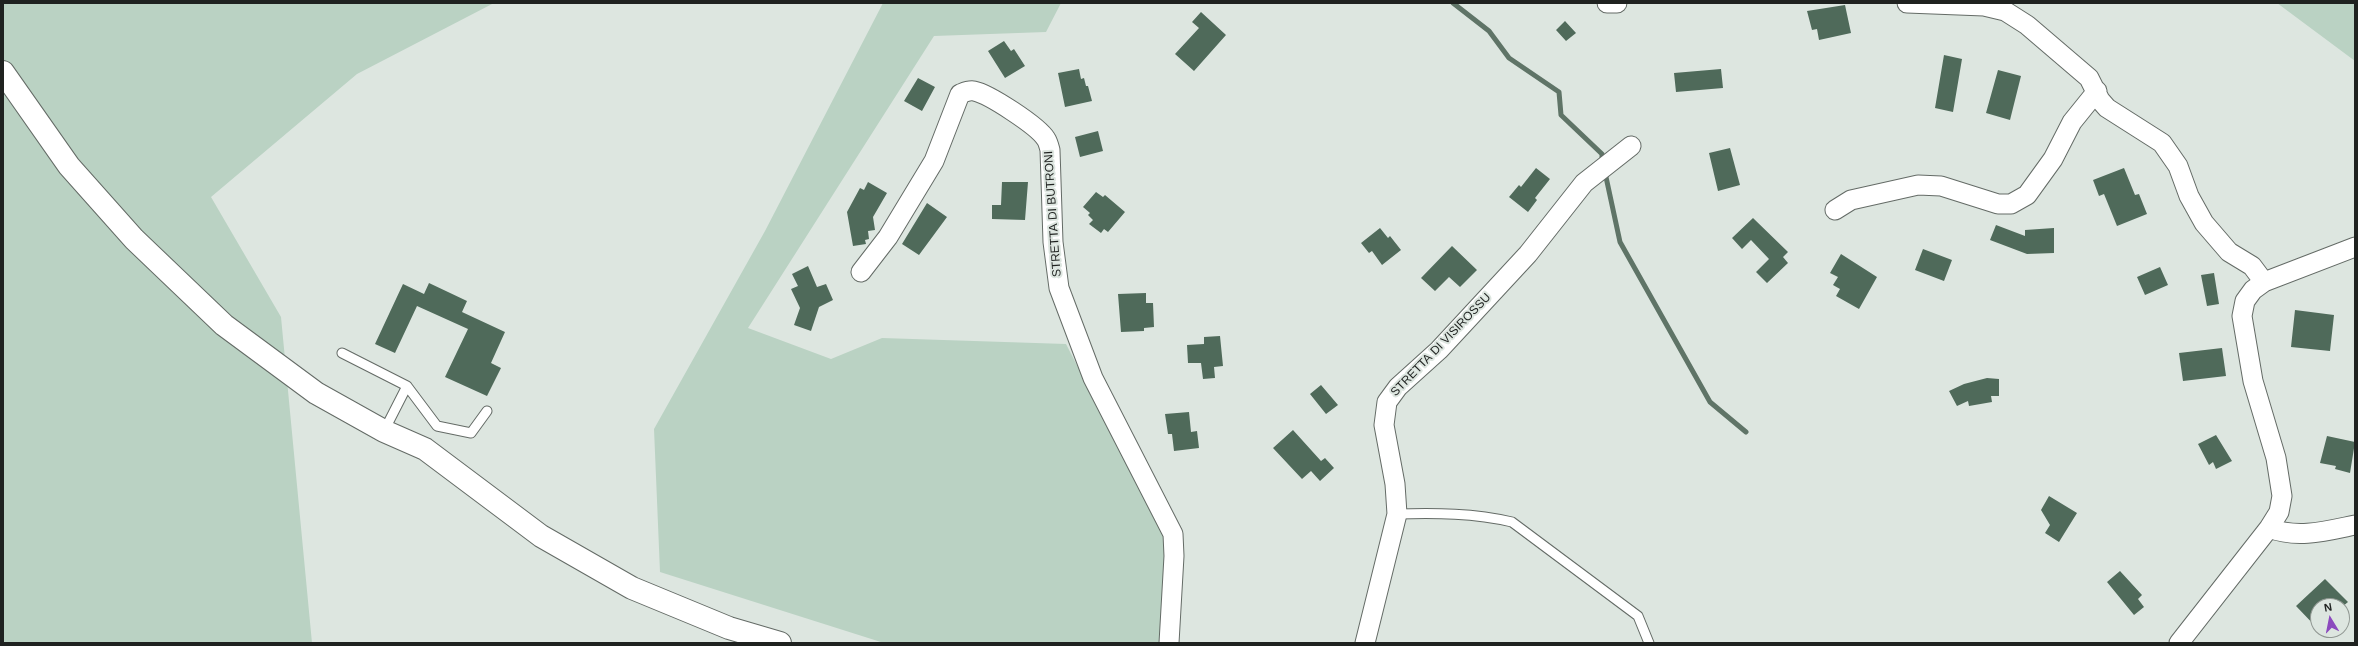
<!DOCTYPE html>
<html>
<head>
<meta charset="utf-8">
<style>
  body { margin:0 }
  #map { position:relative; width:2358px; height:646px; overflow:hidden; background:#dde6e0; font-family:Helvetica,sans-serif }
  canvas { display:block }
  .frame { position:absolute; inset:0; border:4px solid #1f2220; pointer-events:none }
  .north { position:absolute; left:2310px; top:598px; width:40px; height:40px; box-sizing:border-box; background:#dde6e0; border:1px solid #919893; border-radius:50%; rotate:350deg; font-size:11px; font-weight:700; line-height:16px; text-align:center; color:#1f2220 }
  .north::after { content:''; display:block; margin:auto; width:14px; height:18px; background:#8c4abe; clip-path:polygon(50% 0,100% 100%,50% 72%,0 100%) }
</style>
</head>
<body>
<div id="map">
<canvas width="2358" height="646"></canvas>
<div class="frame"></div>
<div class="north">N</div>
</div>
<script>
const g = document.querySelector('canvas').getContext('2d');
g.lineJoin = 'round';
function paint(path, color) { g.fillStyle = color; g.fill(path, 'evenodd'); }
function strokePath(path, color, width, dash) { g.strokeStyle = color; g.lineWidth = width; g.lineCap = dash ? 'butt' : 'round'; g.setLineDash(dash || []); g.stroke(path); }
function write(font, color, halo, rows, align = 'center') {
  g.font = font + ' Helvetica,sans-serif'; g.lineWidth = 4; g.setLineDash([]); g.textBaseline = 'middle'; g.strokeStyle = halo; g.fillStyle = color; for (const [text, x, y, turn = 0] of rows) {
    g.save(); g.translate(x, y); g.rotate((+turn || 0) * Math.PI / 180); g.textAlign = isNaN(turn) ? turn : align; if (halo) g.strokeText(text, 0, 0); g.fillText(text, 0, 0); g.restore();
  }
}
paint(new Path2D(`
  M 3,3 L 494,3 L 357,74 L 211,197 L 281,317 L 312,643 L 3,643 Z
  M 883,3 L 1061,3 L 1046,32 L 934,36 L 748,328 L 831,359 L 882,338 L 1066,344 L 1166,539 L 1161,643 L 884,643 L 660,572 L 654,429 L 765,231 Z
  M 2277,3 L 2355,3 L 2355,61 Z`), '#bad2c3');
strokePath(new Path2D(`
  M 1453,3 L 1489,31 L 1509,58 L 1559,92 L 1561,115 L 1602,154 L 1602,158
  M 1606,177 L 1620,242 L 1710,402 L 1746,432`), '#5f7467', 5);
paint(new Path2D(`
  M 1845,5 L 1851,33 L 1819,40 L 1817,29 L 1812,30 L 1807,11 Z
  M 1201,12 L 1226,35 L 1194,71 L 1175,54 L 1199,28 L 1192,22 Z
  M 1565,21 L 1576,33 L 1566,41 L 1556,30 Z
  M 1004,41 L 1011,51 L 1014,49 L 1025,66 L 1005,78 L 988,51 Z
  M 1944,55 L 1962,59 L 1953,112 L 1935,108 Z
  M 1079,69 L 1081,79 L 1084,78 L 1086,86 L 1088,86 L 1092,101 L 1065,107 L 1058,73 Z
  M 1721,69 L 1723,88 L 1676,92 L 1674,73 Z
  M 1998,70 L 2021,76 L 2010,120 L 1986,113 Z
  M 918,78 L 935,87 L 922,111 L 904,101 Z
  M 1098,131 L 1103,151 L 1080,157 L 1075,137 Z
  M 1730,148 L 1740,185 L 1718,191 L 1709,153 Z
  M 1536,168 L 1550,179 L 1535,198 L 1537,200 L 1528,212 L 1509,197 L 1519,185 L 1521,187 Z
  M 2124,168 L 2135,195 L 2139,194 L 2147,214 L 2117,226 L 2104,194 L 2099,196 L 2093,180 Z
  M 868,182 L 887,193 L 873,217 L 875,230 L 868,231 L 869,239 L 865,240 L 866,244 L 853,246 L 847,212 L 860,188 L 864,190 Z
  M 1002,182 L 1028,182 L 1025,220 L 992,219 L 992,205 L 1001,205 Z
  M 1096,192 L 1103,197 L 1105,195 L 1125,212 L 1108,232 L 1104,229 L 1101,233 L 1089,224 L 1093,220 L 1088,215 L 1090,213 L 1083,207 Z
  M 927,203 L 947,217 L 919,255 L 902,244 Z
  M 1753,218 L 1788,252 L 1783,257 L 1788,263 L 1767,283 L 1756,272 L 1769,259 L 1751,240 L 1742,249 L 1732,238 Z
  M 1996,225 L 2025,236 L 2025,230 L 2054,228 L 2054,253 L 2027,254 L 1990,240 Z
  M 1380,228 L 1388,238 L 1390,236 L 1401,250 L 1382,265 L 1372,251 L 1369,253 L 1361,243 Z
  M 1452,246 L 1477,270 L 1460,287 L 1449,277 L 1435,291 L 1421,278 Z
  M 1923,249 L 1952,260 L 1944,281 L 1915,270 Z
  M 1841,254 L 1877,277 L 1859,309 L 1836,296 L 1840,289 L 1833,285 L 1838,277 L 1830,273 Z
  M 808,266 L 817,287 L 826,284 L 833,300 L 819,307 L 811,331 L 794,325 L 800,308 L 791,289 L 798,286 L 792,274 Z
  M 2160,267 L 2168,285 L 2145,295 L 2137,277 Z
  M 2214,273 L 2219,304 L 2207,306 L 2201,275 Z
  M 429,283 L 467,301 L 462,312 L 505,332 L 491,363 L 501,368 L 487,396 L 445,377 L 468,329 L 417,306 L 395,353 L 375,344 L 403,284 L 424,294 Z
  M 1146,293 L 1146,303 L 1153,303 L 1154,327 L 1144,328 L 1144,331 L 1121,332 L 1118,294 Z
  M 2295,310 L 2334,315 L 2330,351 L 2291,347 Z
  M 1220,336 L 1223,366 L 1214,367 L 1215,378 L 1203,379 L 1201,363 L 1188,363 L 1187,345 L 1204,344 L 1204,337 Z
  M 2222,348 L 2226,376 L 2183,381 L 2179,353 Z
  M 1987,378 L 1999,379 L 1999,396 L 1991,396 L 1992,402 L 1969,406 L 1968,401 L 1957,406 L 1949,391 L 1964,384 Z
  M 1321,385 L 1338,405 L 1326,414 L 1310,394 Z
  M 1189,412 L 1191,432 L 1197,431 L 1199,448 L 1174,451 L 1172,434 L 1168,434 L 1165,414 Z
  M 1293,430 L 1321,461 L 1325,458 L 1334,468 L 1320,481 L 1311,471 L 1302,479 L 1273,448 Z
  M 2216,435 L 2232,461 L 2216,469 L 2213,462 L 2209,465 L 2198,444 Z
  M 2327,436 L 2355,442 L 2350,473 L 2335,469 L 2336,466 L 2320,463 Z
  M 2049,496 L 2077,513 L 2059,542 L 2045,533 L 2050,525 L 2041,510 Z
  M 2120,571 L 2142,595 L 2138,599 L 2144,607 L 2134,615 L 2107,582 Z
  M 2325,579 L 2348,602 L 2342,607 L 2318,606 L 2318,629 L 2296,606 Z`), '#4f6a5a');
const lane = new Path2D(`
  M 342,353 L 407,386 L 437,426 L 471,433 L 487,411
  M 384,431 L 407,386
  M 1397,514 C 1436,513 1474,513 1512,522 L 1638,616 L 1649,643`);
const street = new Path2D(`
  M 1607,3 L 1617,3
  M 1907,3 L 1984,6 L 2005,11 L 2027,25 L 2089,78 L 2100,100 L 2107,108 L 2162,143 L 2178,166 L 2189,196 L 2204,223 L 2229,252 L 2252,266 L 2264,282
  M 1835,210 L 1851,200 L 1918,185 L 1941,186 L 1998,204 L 2011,204 L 2027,195 L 2053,159 L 2072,122 L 2097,91
  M 861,272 L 888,237 L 934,161 L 960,94 C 965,92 969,90 974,91 C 989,94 1038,126 1046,139 C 1048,142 1049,146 1050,150 L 1053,242 L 1059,288 L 1093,378 L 1173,534 L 1174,556 L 1169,643
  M 2269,528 C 2298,539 2326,531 2355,525
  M 1365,643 L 1397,514 L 1395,484 L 1384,425 L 1387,402 L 1398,387 L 1439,350 L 1528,254 L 1584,183 L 1631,146
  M 2179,643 L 2269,528 L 2279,512 L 2282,496 L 2276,458 L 2253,381 L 2242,316 L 2245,301 L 2253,290 L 2264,282 L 2355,247`);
const secondary = new Path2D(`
  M 3,72 L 69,166 L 134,239 L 224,325 L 316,393 L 384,431 L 425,449 L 541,536 L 632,588 L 729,628 L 780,643`);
strokePath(lane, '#646b66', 11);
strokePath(street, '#646b66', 21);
strokePath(secondary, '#646b66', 24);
strokePath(lane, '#fff', 9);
strokePath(street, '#fff', 19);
strokePath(secondary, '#fff', 22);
write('12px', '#1f2220', '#dde6e0', [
  ["STRETTA DI BUTRONI",1053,214,-94],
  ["STRETTA DI VISIROSSU",1441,345,-46]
]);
</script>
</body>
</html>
